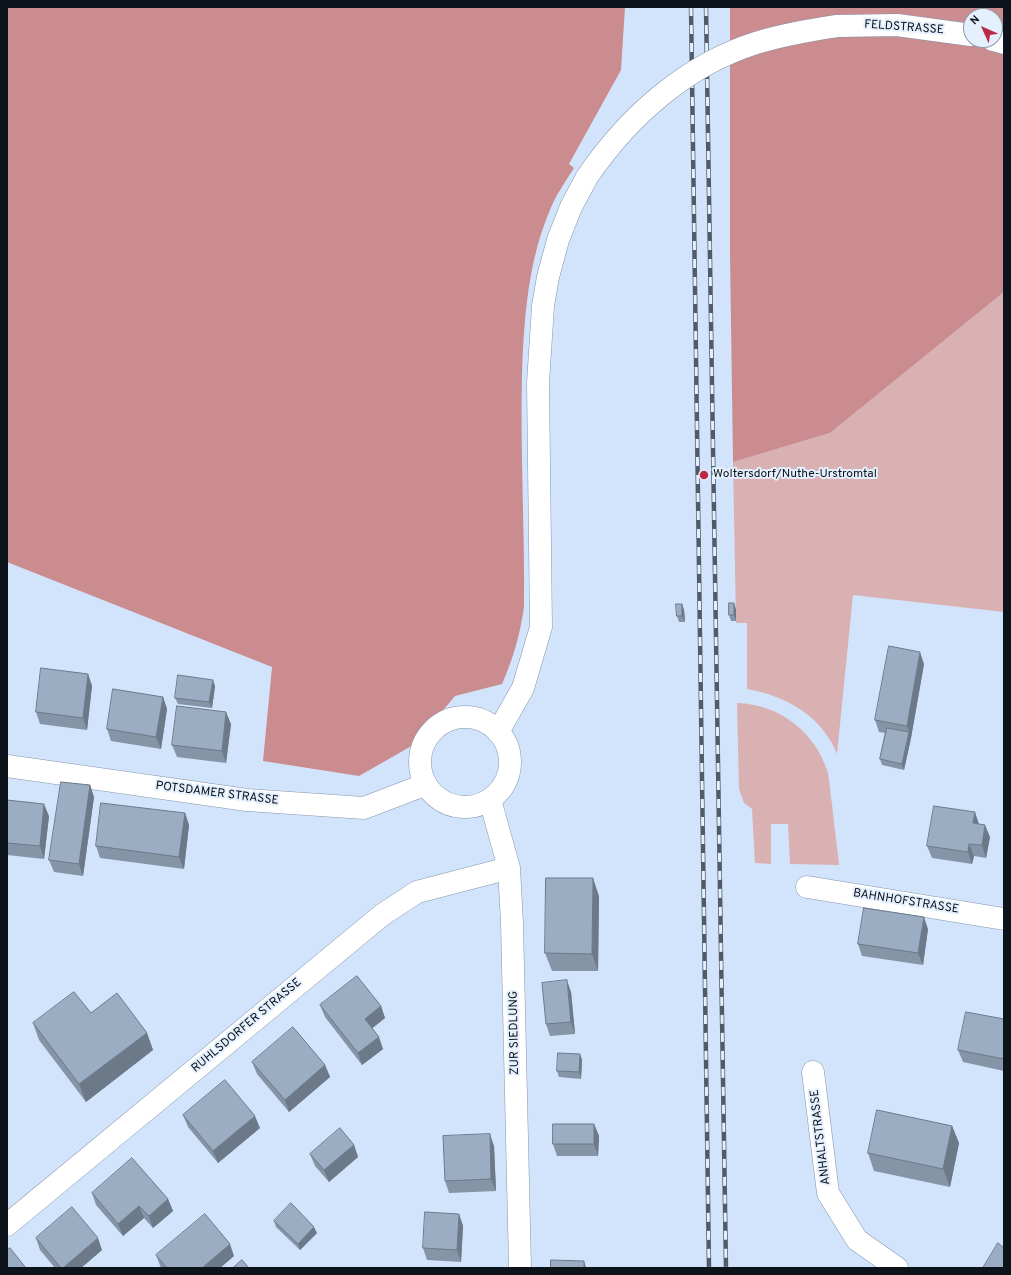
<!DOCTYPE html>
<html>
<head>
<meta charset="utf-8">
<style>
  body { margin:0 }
  #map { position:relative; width:1011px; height:1275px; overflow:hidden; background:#d2e4fb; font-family:Overpass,sans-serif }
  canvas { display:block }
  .frame { position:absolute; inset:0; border:8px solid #0d131b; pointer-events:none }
  .north { position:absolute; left:963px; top:8px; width:40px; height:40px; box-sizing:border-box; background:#e5f0fe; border:1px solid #8f98a3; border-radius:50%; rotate:315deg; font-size:11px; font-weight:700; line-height:16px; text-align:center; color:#0d131b }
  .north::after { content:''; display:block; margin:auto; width:14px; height:18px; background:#ba2947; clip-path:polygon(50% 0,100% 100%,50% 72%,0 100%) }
</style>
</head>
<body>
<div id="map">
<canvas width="1011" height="1275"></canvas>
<div class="frame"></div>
<div class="north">N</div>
</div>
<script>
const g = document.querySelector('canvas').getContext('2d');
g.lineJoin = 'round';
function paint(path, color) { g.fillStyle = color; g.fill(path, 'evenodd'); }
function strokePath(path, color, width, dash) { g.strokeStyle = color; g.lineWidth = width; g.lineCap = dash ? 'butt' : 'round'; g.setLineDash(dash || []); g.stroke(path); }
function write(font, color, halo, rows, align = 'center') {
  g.font = font + ' Overpass,sans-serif'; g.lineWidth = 4; g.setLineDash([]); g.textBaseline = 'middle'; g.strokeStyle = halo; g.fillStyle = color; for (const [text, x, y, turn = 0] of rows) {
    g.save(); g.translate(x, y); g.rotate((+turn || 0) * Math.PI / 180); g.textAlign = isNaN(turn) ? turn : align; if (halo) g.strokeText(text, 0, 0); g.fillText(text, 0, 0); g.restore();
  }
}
paint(new Path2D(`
  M 1004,292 L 1004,612 L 853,595 L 837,754 C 822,716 786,696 747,689 L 747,623 L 736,623 L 733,462 L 830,433 Z
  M 737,703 C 780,704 816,733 828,773 C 830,783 830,794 832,804 C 834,824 837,845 839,865 L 790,864 L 788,824 L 771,824 L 771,864 L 755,863 L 752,809 L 744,803 L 739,789 Z`), '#dab1b3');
paint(new Path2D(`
  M 7,7 L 625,7 L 621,70 L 569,164 L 574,168 C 565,182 556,195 550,210 C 528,261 524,319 522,374 C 520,451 525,529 524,607 C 520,635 513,659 502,684 L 455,696 L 415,744 L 359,776 L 263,761 L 272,667 L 7,562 Z
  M 730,7 L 1004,7 L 1004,292 L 830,433 L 733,462 L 730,255 ZM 971,16 L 995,16 L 995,40 L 971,40 Z`), '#cb8c90');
const minor = new Path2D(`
  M 490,800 L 509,868 L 512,923 L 520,1268
  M 807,887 L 1004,919
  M 813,1072 L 828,1193 L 857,1240 L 897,1268
  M 7,1225 L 382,915 L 417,892 L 509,868`);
const tertiary = new Path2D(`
  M 837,26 L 897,25 L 971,35
  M 993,40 L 1004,43
  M420 762a45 45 0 1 1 90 0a45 45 0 1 1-90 0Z
  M 498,732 L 523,688 L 541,627 L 538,383 L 543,306 L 548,277 L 558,240 L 571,207 L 587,177
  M 7,766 L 247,800 L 364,808 L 424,785`);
strokePath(minor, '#8595ab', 23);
strokePath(tertiary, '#8595ab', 23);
strokePath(minor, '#fff', 22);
strokePath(tertiary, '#fff', 22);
const rail = new Path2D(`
  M 691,7 L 709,1268
  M 706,7 L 726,1268`);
strokePath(rail, '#515b68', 4.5);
strokePath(rail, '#e5f0fe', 3, [9]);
const tertiaryBridge = new Path2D(`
  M 587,177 C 628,117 686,65 756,43 C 782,35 810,30 837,26`);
strokePath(tertiaryBridge, '#8595ab', 23, []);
strokePath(tertiaryBridge, '#fff', 22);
paint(new Path2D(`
  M 682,604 L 684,610 L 685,622 L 679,622 L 677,616 Z
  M 736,609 L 736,621 L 731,621 L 729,615 Z
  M 924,664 L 911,738 L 904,770 L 882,765 L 880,759 L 885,733 L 879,732 L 875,720 Z
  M 88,674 L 92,686 L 87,730 L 40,724 L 36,712 Z
  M 215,686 L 212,708 L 178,704 L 175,698 Z
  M 163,697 L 167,709 L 161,749 L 111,741 L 107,729 Z
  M 231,724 L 226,763 L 177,757 L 172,745 Z
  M 90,785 L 94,797 L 83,876 L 54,872 L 49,860 Z
  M 7,800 L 49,816 L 44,859 L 7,855 Z
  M 185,813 L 189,825 L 184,869 L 100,858 L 96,846 Z
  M 979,824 L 990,837 L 986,858 L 974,856 L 972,864 L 932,858 L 927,846 Z
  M 599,896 L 598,971 L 552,971 L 545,953 Z
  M 928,929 L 923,965 L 862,956 L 858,944 Z
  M 571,992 L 575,1034 L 550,1036 L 546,1024 Z
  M 320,1005 L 381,1006 L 385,1018 L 372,1028 L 383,1049 L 362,1065 L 325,1017 Z
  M 91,1013 L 147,1033 L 153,1050 L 86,1102 L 39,1040 L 33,1023 Z
  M 1004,1019 L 1004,1071 L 963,1062 L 958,1050 Z
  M 580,1054 L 582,1060 L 581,1079 L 559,1077 L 557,1071 Z
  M 252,1062 L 325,1065 L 330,1077 L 289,1112 L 257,1074 Z
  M 183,1115 L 260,1128 L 218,1163 L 188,1127 Z
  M 594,1124 L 599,1136 L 598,1156 L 557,1156 L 553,1144 Z
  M 952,1126 L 959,1143 L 950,1187 L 874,1171 L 868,1153 Z
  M 354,1145 L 358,1157 L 329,1182 L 315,1166 L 310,1154 Z
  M 494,1146 L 496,1191 L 449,1193 L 445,1181 Z
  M 92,1193 L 168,1199 L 173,1211 L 153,1228 L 144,1218 L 123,1236 L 96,1205 Z
  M 459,1214 L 463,1226 L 461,1262 L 427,1260 L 423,1248 Z
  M 274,1221 L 317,1233 L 300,1250 L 276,1227 Z
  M 36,1238 L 102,1250 L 81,1268 L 55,1268 L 40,1250 Z
  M 156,1255 L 234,1256 L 220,1268 L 161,1268 Z`), '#8595a7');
paint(new Path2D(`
  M 734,603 L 736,609 L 736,621 L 734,615 Z
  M 682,604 L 684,610 L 685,622 L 682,616 Z
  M 920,652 L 924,664 L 911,738 L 907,726 Z
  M 88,674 L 92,686 L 87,730 L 83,718 Z
  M 213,680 L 215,686 L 212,708 L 209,702 Z
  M 163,697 L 167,709 L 161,749 L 156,737 Z
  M 226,712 L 231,724 L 226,763 L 222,751 Z
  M 909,732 L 911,738 L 904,770 L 902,764 Z
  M 90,785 L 94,797 L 83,876 L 79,864 Z
  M 44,804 L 49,816 L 44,859 L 40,846 Z
  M 975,812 L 979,824 L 973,823 Z
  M 185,813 L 189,825 L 184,869 L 179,857 Z
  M 985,825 L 990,837 L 986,858 L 982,845 Z
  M 969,844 L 974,856 L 972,864 L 968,852 Z
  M 593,878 L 599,896 L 598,971 L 592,954 Z
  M 924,917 L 928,929 L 923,965 L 918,953 Z
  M 567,980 L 571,992 L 575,1034 L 571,1022 Z
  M 381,1006 L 385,1018 L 369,1031 L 365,1019 Z
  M 147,1033 L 153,1050 L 86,1102 L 79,1084 Z
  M 379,1037 L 383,1049 L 362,1065 L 358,1053 Z
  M 580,1054 L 582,1060 L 581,1079 L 579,1072 Z
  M 325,1065 L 330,1077 L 289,1112 L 285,1100 Z
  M 255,1116 L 260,1128 L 218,1163 L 213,1151 Z
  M 594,1124 L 599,1136 L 598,1156 L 594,1144 Z
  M 952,1126 L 959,1143 L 950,1187 L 943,1169 Z
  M 490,1134 L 494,1146 L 496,1191 L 491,1179 Z
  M 354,1145 L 358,1157 L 329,1182 L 324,1170 Z
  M 168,1199 L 173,1211 L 153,1228 L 149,1216 Z
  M 139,1206 L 144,1218 L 123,1236 L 118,1224 Z
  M 459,1214 L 463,1226 L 461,1262 L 457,1250 Z
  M 314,1227 L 317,1233 L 300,1250 L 298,1244 Z
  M 98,1238 L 102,1250 L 81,1268 L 63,1268 Z
  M 230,1244 L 234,1256 L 220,1268 L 202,1268 Z
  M 584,1261 L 586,1268 L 584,1268 Z`), '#6c7988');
const building = new Path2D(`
  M 729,603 L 734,603 L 734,615 L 729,615 Z
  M 676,604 L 682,604 L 682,616 L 677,616 Z
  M 889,646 L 920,652 L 907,726 L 875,720 Z
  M 41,668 L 88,674 L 83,718 L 36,712 Z
  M 178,675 L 213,680 L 209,702 L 175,698 Z
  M 113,689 L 163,697 L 156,737 L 107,729 Z
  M 177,706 L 226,712 L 222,751 L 172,745 Z
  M 887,728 L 909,732 L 902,764 L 880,759 Z
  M 61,782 L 90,785 L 79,864 L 49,860 Z
  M 7,800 L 44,804 L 40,846 L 7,843 Z
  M 101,803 L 185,813 L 179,857 L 96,846 Z
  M 934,806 L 975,812 L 973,823 L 985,825 L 982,845 L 969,844 L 968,852 L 927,846 Z
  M 546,878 L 593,878 L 592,954 L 545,953 Z
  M 864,908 L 924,917 L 918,953 L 858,944 Z
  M 357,976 L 381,1006 L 365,1019 L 379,1037 L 358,1053 L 320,1005 Z
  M 567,980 L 571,1022 L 546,1024 L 542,983 Z
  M 74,992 L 91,1013 L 117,993 L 147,1033 L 79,1084 L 33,1023 Z
  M 966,1012 L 1004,1019 L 1004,1059 L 958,1050 Z
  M 293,1027 L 325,1065 L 285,1100 L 252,1062 Z
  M 558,1053 L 580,1054 L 579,1072 L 557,1071 Z
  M 225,1080 L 255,1116 L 213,1151 L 183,1115 Z
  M 877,1110 L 952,1126 L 943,1169 L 868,1153 Z
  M 553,1124 L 594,1124 L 594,1144 L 553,1144 Z
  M 340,1128 L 354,1145 L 324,1170 L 310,1154 Z
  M 490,1134 L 491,1179 L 445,1181 L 443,1136 Z
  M 132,1158 L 168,1199 L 149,1216 L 139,1206 L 118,1224 L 92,1193 Z
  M 291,1203 L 314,1227 L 298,1244 L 274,1221 Z
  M 72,1207 L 98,1238 L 63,1268 L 61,1268 L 36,1238 Z
  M 425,1212 L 459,1214 L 457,1250 L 423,1248 Z
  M 205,1214 L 230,1244 L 202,1268 L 167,1268 L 156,1255 Z
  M 998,1243 L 1004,1248 L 1004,1268 L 983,1268 Z
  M 10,1248 L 26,1268 L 7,1268 L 7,1250 Z
  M 242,1260 L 249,1268 L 233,1268 Z
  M 551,1260 L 584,1261 L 584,1268 L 551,1268 Z`);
paint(building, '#9badc2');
strokePath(building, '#6c7988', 1);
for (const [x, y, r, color] of [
  [704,475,5,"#ba2947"]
]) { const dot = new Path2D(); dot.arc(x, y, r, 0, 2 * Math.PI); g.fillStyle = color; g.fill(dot); strokePath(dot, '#e5f0fe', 1.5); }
write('12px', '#0d131b', '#e5f0fe', [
  ["FELDSTRASSE",904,28,4],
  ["POTSDAMER STRASSE",217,794,7],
  ["BAHNHOFSTRASSE",906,902,9],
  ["RUHLSDORFER STRASSE",247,1026,-40],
  ["ZUR SIEDLUNG",515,1033,-91],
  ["ANHALTSTRASSE",821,1137,-97]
]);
write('12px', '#0d131b', '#e5f0fe', [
  ["Woltersdorf/Nuthe-Urstromtal",713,475]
], 'left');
</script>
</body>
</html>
